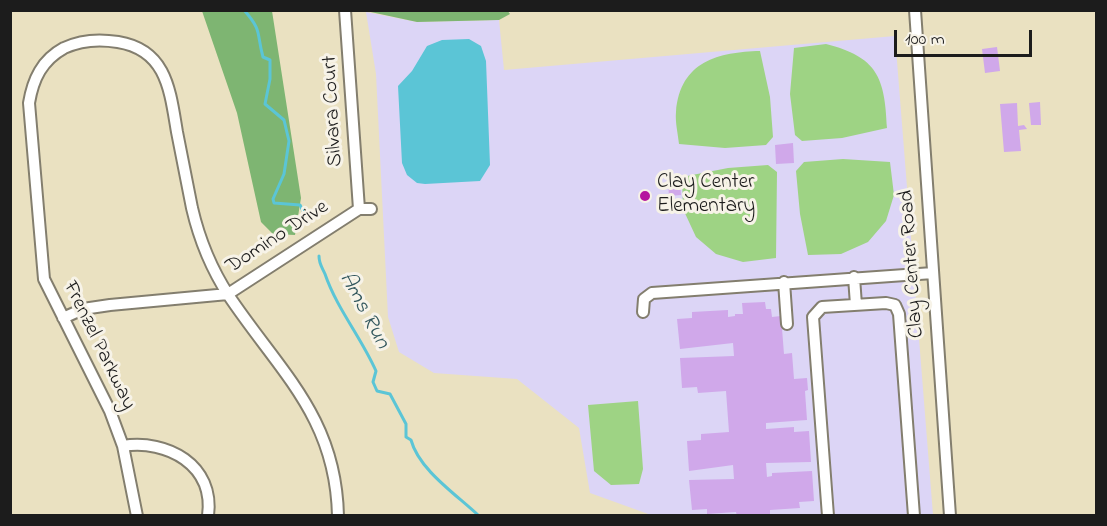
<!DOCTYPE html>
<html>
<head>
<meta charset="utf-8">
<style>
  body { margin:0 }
  #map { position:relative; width:1107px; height:526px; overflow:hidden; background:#eae1c1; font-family:"Indie Flower",sans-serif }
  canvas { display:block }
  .frame { position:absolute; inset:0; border:12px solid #1c1c1c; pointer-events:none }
  .scale { position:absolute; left:894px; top:30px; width:138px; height:27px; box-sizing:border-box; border:3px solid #1c1c1c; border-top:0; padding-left:8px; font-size:18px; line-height:21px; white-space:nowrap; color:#1c1c1c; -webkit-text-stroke:4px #f7f3e8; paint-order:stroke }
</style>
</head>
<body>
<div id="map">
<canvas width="1107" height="526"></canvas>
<div class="frame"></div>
<div class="scale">100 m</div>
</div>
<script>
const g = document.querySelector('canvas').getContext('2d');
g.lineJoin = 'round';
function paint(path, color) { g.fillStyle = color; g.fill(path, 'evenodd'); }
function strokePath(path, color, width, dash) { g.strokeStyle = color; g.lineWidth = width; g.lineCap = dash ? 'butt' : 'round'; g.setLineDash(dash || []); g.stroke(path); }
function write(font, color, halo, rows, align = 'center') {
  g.font = font + ' "Indie Flower",sans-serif'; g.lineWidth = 6; g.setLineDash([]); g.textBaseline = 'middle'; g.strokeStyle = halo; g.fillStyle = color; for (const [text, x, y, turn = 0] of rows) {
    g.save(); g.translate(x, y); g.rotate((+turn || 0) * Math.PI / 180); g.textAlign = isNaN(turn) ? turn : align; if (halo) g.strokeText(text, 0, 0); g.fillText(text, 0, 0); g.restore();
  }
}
paint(new Path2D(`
  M 366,12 L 417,22 L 499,20 L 504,70 L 895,36 L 933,515 L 651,515 L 590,493 L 579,428 L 517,379 L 434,373 L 399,352 L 388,317 L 376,74 Z`), '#dcd5f6');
paint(new Path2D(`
  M 826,44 C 877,57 885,77 887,128 L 842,138 L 802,141 L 795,135 L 790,94 L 794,48 Z
  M 760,51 L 770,97 L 773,137 L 766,145 L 725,148 L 679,144 C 678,134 675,122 676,112 C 680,61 719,52 760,51 Z
  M 843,159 L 890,162 L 894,195 L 886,221 L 868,242 L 841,254 L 808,255 L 800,214 L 796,171 L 804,162 Z
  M 768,165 L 777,172 L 776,258 L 743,262 L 716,254 L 696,237 L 683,209 L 682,177 L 728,168 Z
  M 638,401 L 643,469 L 639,484 L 611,485 L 594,471 L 588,405 Z`), '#9ed384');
paint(new Path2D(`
  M 507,10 L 510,14 L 499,20 L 417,22 L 366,11 Z
  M 202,11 L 272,11 L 301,198 L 295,235 L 273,234 L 261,222 L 237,113 Z`), '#7eb572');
paint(new Path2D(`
  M 469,39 L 481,46 L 486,61 L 490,165 L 480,181 L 425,184 L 417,183 L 407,175 L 402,163 L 398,86 L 412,71 L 427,46 L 442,40 Z`), '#5bc5d6');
strokePath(new Path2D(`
  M 244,10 C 263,32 256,32 263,57 L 270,60 L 270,79 L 265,104 L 284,120 L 289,141 L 284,174 L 273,199 L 274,203 L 300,205 L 307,219
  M 319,256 C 319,264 322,267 325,274 C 337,309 361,337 376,371 L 373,382 L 377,391 L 390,394 L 406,424 L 406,437 L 411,440 C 419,470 457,495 479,516`), '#5bc5d6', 3);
paint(new Path2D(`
  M 997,47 L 1000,71 L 985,73 L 982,49 Z
  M 1040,102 L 1041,125 L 1031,125 L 1029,103 Z
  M 1017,103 L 1018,126 L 1024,125 L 1027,129 L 1019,130 L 1021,151 L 1004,152 L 1000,104 Z
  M 793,143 L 794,163 L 776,164 L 775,145 Z
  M 680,181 L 681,195 L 669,196 L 668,182 Z
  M 765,302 L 766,309 L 771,309 L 772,317 L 781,316 L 784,354 L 792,353 L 794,379 L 807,378 L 808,390 L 805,391 L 807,420 L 766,423 L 766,429 L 794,427 L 794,432 L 809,431 L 811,462 L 766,463 L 767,477 L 772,476 L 772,473 L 812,471 L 814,501 L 799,502 L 800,508 L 770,510 L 770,516 L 737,516 L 736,512 L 707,514 L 707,509 L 692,510 L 689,480 L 734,479 L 733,465 L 689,471 L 687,441 L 701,440 L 701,434 L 729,432 L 726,391 L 698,393 L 697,387 L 682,388 L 680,358 L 734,356 L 733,343 L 680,349 L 677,319 L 692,318 L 692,312 L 728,310 L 728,317 L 735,316 L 735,314 L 743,314 L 742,303 Z`), '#d0a8ea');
const minor = new Path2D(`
  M 345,10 L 359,209
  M 915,10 L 950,516
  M 854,277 L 856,305
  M 784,282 L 787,324
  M 643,312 L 644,299 L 652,293 L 933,273
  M 63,318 L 83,309 L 110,305 L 228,294 L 359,209 L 371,209
  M 123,446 C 167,439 215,465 208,516
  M 137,516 L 123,446 L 110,411 L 44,279 L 29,103 C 33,79 42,60 64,48 C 81,40 100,39 118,42 C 167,50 170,91 177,132 C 182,158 187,183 192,208 C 199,238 212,270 229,296 C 280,372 336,417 338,516
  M 828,516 L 813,317 L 822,307 L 886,303 L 895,305 L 899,314 L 914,516`);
strokePath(minor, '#837e6e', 14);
strokePath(minor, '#fff', 10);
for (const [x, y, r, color] of [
  [645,196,6,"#b5179e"]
]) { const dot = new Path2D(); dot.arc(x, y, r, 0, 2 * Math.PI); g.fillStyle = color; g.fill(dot); strokePath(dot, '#f7f3e8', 2); }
write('21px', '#1c1c1c', '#f7f3e8', [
  ["Silvara Court",334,111,-93],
  ["Domino Drive",278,238,-33],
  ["Clay Center Road",913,264,-94],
  ["Frenzel Parkway",98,346,64]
]);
write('21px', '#1c1c1c', '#f7f3e8', [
  ["Clay Center",657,184],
  ["Elementary",657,208]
], 'left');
write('italic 22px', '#32575d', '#f7f3e8', [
  ["Ams Run",363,311,62]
]);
</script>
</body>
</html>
